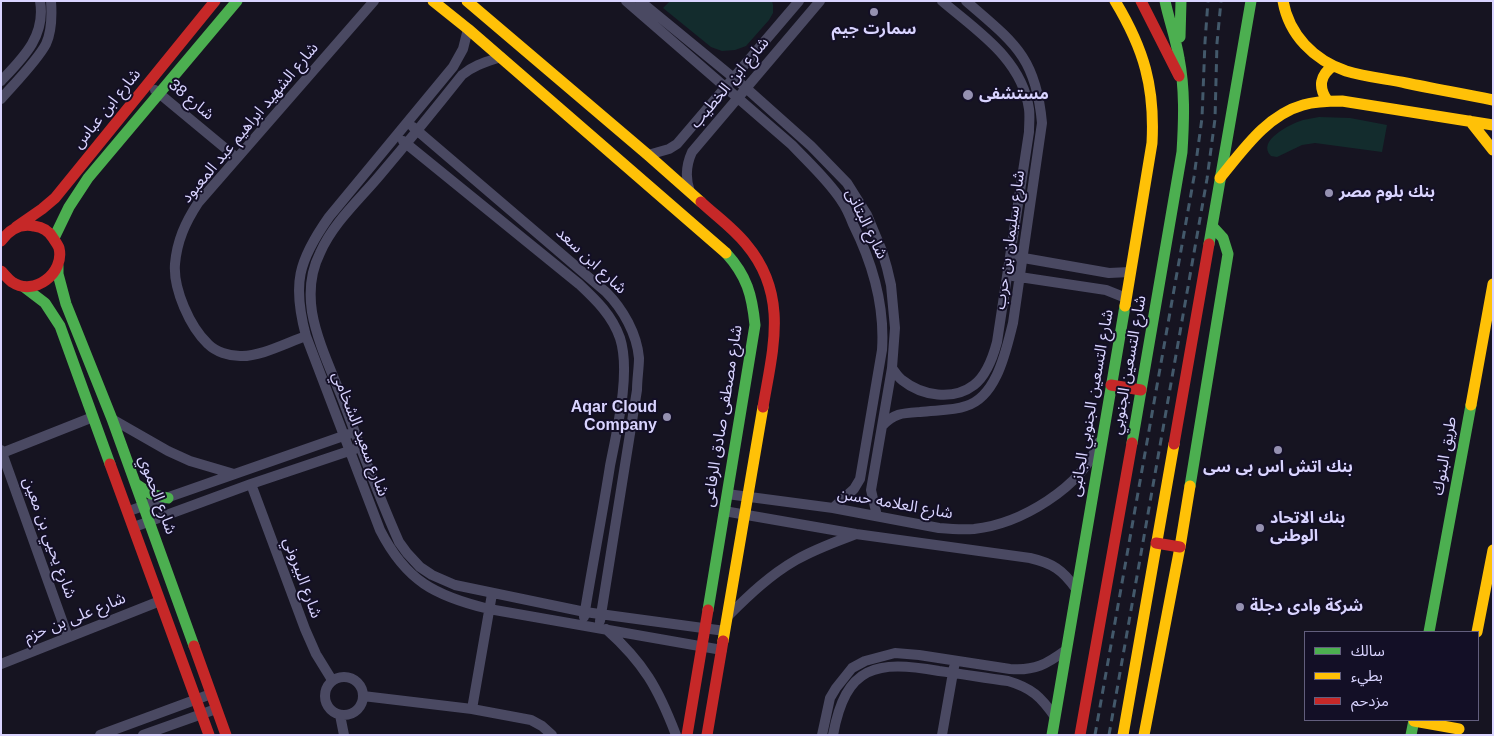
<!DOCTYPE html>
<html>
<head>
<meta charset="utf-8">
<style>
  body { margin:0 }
  #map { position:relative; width:1494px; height:736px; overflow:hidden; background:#161421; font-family:Helvetica,"Noto Sans Arabic",sans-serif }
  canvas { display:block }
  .frame { position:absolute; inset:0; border:2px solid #d9d4ff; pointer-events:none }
  .legend { position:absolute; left:1304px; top:631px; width:175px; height:90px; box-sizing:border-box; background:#130f26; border:1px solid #625e7d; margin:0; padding:6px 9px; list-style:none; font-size:15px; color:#d9d4ff }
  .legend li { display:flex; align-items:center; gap:10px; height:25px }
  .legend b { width:25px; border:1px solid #625e7d }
</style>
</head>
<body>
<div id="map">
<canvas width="1494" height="736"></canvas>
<div class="frame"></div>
<ul class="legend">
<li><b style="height:6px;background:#4caf50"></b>سالك</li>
<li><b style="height:6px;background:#ffc107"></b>بطيء</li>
<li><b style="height:6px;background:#c62828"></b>مزدحم</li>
</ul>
</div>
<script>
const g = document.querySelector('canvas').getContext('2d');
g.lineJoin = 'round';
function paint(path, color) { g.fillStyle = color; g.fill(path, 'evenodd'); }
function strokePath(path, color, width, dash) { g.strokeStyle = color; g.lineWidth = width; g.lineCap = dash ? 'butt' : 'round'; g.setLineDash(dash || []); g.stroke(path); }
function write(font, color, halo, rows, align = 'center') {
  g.font = font + ' Helvetica,"Noto Sans Arabic",sans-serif'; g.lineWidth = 4; g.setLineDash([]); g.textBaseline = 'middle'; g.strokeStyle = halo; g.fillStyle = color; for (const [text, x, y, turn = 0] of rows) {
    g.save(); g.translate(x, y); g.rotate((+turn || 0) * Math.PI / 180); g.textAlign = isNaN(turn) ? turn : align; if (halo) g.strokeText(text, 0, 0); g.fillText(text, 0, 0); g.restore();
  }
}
paint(new Path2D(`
  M 670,1 L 772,1 L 773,5 L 773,13 L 769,20 L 746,46 L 735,50 L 722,51 L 711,47 L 663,8 Z
  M 1319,117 L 1350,118 L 1387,125 L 1382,152 L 1315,143 L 1302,145 L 1277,157 L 1271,156 C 1256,141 1290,124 1303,120 C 1308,119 1314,118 1319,117 Z`), '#132c2d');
strokePath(new Path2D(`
  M 626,1 L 792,145 C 809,163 828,180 841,200 C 846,207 850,216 853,224 C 873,264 885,305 882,350 L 860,479 L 854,489 L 833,508
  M 640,1 L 746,88 L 811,146 L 847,183 L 867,215 L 882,251 L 887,268 L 891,285 L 895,328 L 892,368 L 871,490 L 877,516
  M 468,29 L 463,49 L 453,67 L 329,217 C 298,261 292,284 306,336 L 380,530 C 406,581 435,596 489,609 L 722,650
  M 501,57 C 486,62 474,65 462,75 C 435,109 408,142 380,175 C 360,199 333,223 320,253 C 311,271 309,292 312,312 C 317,341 331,370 342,398 C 360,446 378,495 399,542 L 407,553 L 420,567 L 432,575 L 455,585 L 585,612 L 725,631
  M 1,81 C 23,58 46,36 40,1
  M 155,90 L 237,158
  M 1,99 C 14,84 37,61 46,44 C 52,31 52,15 51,1
  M 413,127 L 606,292 C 623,309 637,334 639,358 C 639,368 637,379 637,390 L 600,621
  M 403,141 L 579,284 C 596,300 612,315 620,338 C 631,372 617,430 610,466 C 602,517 592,567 584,617
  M 648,155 L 669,149 L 677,144 L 799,1
  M 690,192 C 685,178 686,165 692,152 L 820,1
  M 1018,257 L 1109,273 L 1130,272
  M 1013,276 L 1106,290 L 1126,298
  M 306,336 C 286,343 260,357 240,356 C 229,356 216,352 208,344 C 190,327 173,289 175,264 C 177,241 185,223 198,203 L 374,1
  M 892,368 C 895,372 898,377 902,380 C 922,396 953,401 974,385 C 987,375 993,357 997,342 L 1029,132 C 1029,124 1030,116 1029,109 C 1022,59 977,31 942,1
  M 112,419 L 168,451 L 190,461 L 234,474
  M 882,426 C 894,413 903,413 920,412 C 935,410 952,411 966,406 C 997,397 1006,350 1013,323 L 1042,123 C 1036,56 1013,42 966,1
  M 1,450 L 68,637
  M 2,453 L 93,417
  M 251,484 L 305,629 L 316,654 L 332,680
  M 727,494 L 833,508 L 939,528 C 950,529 962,530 974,529 C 1020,524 1082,488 1099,442
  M 129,511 L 349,434
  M 724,511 L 856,534 L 1030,558 C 1052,563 1063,570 1076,589
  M 134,527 L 251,484 L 355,449
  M 728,616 C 749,595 770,575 796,560 C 815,549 835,542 856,534
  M 606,629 C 644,663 658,688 676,735
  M 1,664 L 160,601
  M325 696a19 19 0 1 1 38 0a19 19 0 1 1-38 0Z
  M 363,696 L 472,709 L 531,720 L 542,726 L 552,735
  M 472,709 L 492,594
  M 340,715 L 344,735
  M 100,735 L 211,694
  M 143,735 L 216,709
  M 822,735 L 830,698 L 836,688 L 852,668 L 865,661 L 895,653 L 919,655 L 1010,669 C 1035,671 1047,664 1066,650
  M 833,735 C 846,665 876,660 939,671 C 962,674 985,678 1008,681 C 1032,688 1041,697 1055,717
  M 942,735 L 954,667`), '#4a4962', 10);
strokePath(new Path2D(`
  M 1180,37 L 1181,1
  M 54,238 L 69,207 L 88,178 L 237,1
  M 1209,244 L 1251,1
  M 58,266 L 58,274 L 66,304 L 112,419 L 194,646
  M 24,287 L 45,303 L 60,326 L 110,464
  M 1132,443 L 1182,152 C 1184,120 1185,89 1179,58 C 1176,39 1169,20 1165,1
  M 136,484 L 151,494 L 168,498
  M 1190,486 L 1228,254 L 1223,238 L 1212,226
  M 708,610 L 755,325 C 752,295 747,276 726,253
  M 1429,632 L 1471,405
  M 1052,735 L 1125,306
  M 1411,735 L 1414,720`), '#4caf50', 11);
strokePath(new Path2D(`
  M 433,1 L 468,29 L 726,253
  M 467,1 L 648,155 L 701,202
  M 1115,1 C 1144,49 1155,87 1152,143 L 1125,306
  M 1283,1 C 1289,35 1314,60 1346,71 C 1366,77 1387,79 1406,83 C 1435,89 1464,94 1493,100
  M 1327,100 C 1318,87 1320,75 1333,66
  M 1470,121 L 1493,150
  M 1220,178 C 1243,150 1267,115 1303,105 C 1316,101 1329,101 1342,101 L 1493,125
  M 1471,405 L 1493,284
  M 1477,632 L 1493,550
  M 723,641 L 763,407
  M 1414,721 L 1459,729
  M 1123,735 L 1174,444
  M 1144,735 L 1180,547 L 1190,486`), '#ffc107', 11);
strokePath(new Path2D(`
  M 1141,1 L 1179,76
  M 701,202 C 716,216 733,228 746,244 C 789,295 773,348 763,407
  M 16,227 L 42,209 L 55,198 L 215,1
  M 1,241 C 9,230 20,223 34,226 C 42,227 49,231 53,238 C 55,241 58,245 59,248 C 65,273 34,297 12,282 C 8,279 4,274 1,271
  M 1111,385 L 1141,390
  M 1174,444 L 1209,244
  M 110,464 L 209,735
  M 1156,543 L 1180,547
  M 194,646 L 226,735
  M 687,735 L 708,610
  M 707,735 L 723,641
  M 1080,735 L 1132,443`), '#c62828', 11);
strokePath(new Path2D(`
  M 1095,735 L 1194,177 L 1202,118 L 1205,42 L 1208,1
  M 1109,735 L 1207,179 L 1215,119 L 1217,43 L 1221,1`), '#43596b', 3, [8, 6]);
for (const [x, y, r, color] of [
  [874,12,5,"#9591b1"],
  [968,95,6,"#9591b1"],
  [1329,193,5,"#9591b1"],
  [667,417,5,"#9591b1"],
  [1278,450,5,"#9591b1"],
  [1260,528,5,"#9591b1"],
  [1240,607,5,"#9591b1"]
]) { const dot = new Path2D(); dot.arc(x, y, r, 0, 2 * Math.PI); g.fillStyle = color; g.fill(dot); strokePath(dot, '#130f26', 2); }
write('bold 16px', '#d9d4ff', '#130f26', [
  ["سمارت جيم",874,30,"center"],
  ["مستشفى",979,95],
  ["بنك بلوم مصر",1339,193],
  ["Aqar Cloud",657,408,"right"],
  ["Company",657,426,"right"],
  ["بنك اتش اس بى سى",1278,468,"center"],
  ["بنك الاتحاد",1270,519],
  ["الوطنى",1270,537],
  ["شركة وادى دجلة",1250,607]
], 'left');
write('16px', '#d9d4ff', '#130f26', [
  ["شارع ابن الخطيب",730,83,-50],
  ["شارع 38",191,100,40],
  ["شارع ابن عباس",107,109,-51],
  ["شارع الشهيد ابراهيم عبد المعبود",250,123,-50],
  ["شارع البتانى",866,224,64],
  ["شارع سليمان بن حرب",1010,240,-82],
  ["شارع ابن سعد",591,261,43],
  ["شارع التسعين الجنوبي",1129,365,-80],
  ["شارع التسعين الجنوبي الجانبى",1092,403,-80],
  ["شارع مصطفى صادق الرفاعى",723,416,-81],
  ["شارع سعيد الشخامي",360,434,69],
  ["طريق البنوك",1445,456,-80],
  ["شارع الحموي",157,495,70],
  ["شارع العلامه حسن",895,504,10],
  ["شارع يحيي بن معين",49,538,70],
  ["شارع البيروني",302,578,70],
  ["شارع على بن حزم",75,618,-22]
]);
</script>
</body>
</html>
